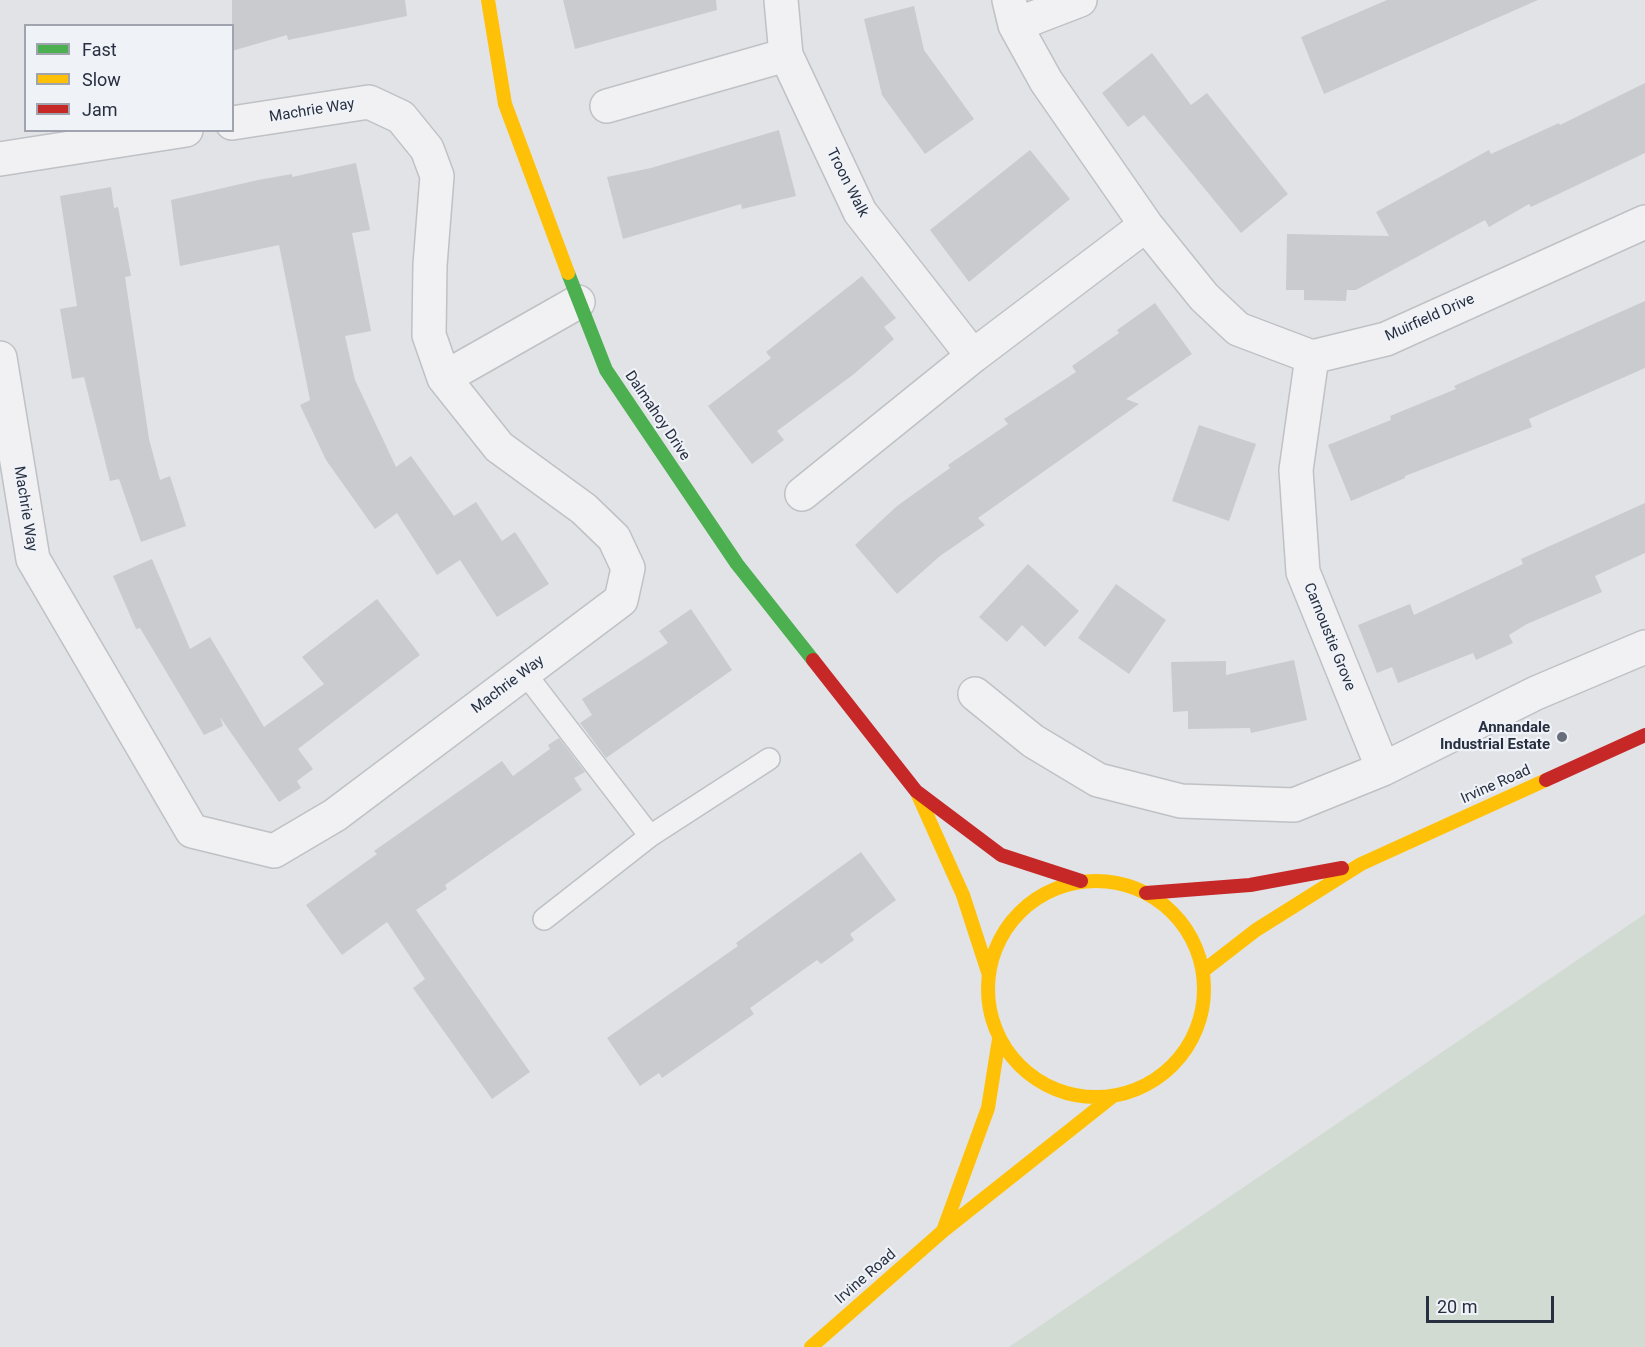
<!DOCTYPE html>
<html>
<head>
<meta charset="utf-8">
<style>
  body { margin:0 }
  #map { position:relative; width:1645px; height:1347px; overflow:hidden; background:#e1e3e7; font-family:Roboto,sans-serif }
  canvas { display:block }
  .legend { position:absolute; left:24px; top:24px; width:210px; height:108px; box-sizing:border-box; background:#eff2f7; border:2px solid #9fa4ae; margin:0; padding:8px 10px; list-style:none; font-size:18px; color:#272f41 }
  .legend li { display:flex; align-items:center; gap:12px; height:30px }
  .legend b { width:30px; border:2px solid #9fa4ae }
  .scale { position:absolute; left:1426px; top:1296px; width:128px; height:27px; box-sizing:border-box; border:3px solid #272f41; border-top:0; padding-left:8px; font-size:18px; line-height:21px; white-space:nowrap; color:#272f41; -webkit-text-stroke:4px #eff2f7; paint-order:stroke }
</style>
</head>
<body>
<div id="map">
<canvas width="1645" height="1347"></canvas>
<ul class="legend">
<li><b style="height:8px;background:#4caf50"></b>Fast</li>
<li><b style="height:8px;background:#ffc107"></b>Slow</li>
<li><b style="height:8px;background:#c62828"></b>Jam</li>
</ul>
<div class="scale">20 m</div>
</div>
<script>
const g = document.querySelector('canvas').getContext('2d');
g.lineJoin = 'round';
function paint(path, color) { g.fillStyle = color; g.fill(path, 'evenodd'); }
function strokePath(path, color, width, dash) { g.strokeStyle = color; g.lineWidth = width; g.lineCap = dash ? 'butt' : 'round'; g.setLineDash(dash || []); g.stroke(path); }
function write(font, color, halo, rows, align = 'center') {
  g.font = font + ' Roboto,sans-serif'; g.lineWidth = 4.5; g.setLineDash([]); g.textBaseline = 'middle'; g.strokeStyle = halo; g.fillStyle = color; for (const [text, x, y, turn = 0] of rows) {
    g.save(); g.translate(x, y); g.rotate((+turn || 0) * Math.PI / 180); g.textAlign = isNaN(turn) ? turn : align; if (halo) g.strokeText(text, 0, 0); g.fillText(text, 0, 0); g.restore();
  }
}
paint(new Path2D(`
  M 1645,914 L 1645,1347 L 1009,1347 Z`), '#d1dbd1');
paint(new Path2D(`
  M 232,0 L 405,0 L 407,16 L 288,40 L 287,35 L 232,51 Z
  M 563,0 L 716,0 L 717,10 L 575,49 Z
  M 1387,0 L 1538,0 L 1324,94 L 1301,37 Z
  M 914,6 L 924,50 L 974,119 L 925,154 L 882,95 L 864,19 Z
  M 1152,53 L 1191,105 L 1207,93 L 1288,194 L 1241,233 L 1144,115 L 1128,127 L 1102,93 Z
  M 1645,83 L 1645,153 L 1531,207 L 1529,204 L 1489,227 L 1485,220 L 1356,290 L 1347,290 L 1346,301 L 1304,300 L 1304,290 L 1286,290 L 1287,234 L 1389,236 L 1376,212 L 1489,150 L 1491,154 L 1559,123 L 1560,125 Z
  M 779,130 L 796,196 L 742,209 L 741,204 L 623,239 L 607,177 L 651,168 Z
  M 1030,150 L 1070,199 L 969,282 L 930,230 Z
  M 356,163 L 370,230 L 352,233 L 371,331 L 345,336 L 355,380 L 396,467 L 411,456 L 454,516 L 476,502 L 502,541 L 515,532 L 549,584 L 497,617 L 460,560 L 437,575 L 397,513 L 375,529 L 326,460 L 300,405 L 310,400 L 279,245 L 180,266 L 171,200 L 258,180 L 292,174 L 292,177 Z
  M 111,187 L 114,208 L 118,207 L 131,276 L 125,277 L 149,439 L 160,480 L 170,476 L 186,526 L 141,542 L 119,479 L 110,481 L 84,377 L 72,379 L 60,309 L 77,306 L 60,196 Z
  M 862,276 L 896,318 L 884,327 L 894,339 L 854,374 L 777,431 L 784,440 L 752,464 L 708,406 L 771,358 L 766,352 Z
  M 1645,301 L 1645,368 L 1529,419 L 1532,427 L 1405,476 L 1405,478 L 1351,501 L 1328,445 L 1391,420 L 1390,416 L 1456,389 L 1454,386 Z
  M 1155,303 L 1192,354 L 1126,399 L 1139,404 L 978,518 L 985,525 L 940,556 L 897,594 L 855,545 L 897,506 L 950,468 L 948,465 L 1008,424 L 1004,419 L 1076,372 L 1072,366 L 1119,333 L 1117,330 Z
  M 1199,425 L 1256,444 L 1229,521 L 1172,501 Z
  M 1645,503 L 1645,553 L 1595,576 L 1602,592 L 1527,624 L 1509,635 L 1513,643 L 1476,660 L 1473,653 L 1398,683 L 1392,667 L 1377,673 L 1358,625 L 1410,604 L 1414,615 L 1523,564 L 1521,559 Z
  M 152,559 L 190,649 L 210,637 L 264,727 L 324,684 L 302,657 L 377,599 L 420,655 L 298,749 L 313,769 L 297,781 L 301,788 L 279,802 L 220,717 L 223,726 L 204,735 L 140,628 L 136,629 L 113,576 Z
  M 1028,564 L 1079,611 L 1045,647 L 1022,625 L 1007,642 L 979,617 Z
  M 1116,584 L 1166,620 L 1129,674 L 1078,638 Z
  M 691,609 L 732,670 L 606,758 L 580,723 L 592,715 L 582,699 L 668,643 L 659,631 Z
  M 1294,660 L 1307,720 L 1251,733 L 1250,728 L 1188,729 L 1188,711 L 1173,712 L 1171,662 L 1226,661 L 1226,675 Z
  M 559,738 L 585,772 L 574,778 L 582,790 L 445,885 L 447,889 L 416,910 L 530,1072 L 492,1099 L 413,988 L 425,979 L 387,922 L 342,955 L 306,905 L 377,854 L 374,851 L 502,761 L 513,776 L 550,749 L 548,745 Z
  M 861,852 L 896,900 L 850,934 L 854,940 L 821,964 L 817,960 L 750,1008 L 754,1014 L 662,1078 L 659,1073 L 640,1086 L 607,1038 L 738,946 L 736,943 Z`), '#c9cbcf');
const lane = new Path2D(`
  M 524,672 L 650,836
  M 544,919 L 650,836 L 769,759`);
const street = new Path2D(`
  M 781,0 L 786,55 L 860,212 L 973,356
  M 1009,0 L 1015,25 L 1046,81 L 1146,225 L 1204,297 L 1238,329 L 1312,357 L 1386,339 L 1645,222
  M 1015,25 L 1080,0
  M 607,106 L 786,55
  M 0,159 L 186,130
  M 1312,357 L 1296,470 L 1303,572 L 1383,769
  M 0,358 L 33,559 L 192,831 L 274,851 L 335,815 L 621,600 L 628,568 L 614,538 L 584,509 L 499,447 L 444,378 L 429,335 L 430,265 L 437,176 L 427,149 L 401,117 L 369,102 L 232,123
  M 444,378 L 578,302
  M 802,494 L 973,356 L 1146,225
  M 975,694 L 1033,741 L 1098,780 L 1181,801 L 1294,805 L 1383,769 L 1536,693 L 1645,647`);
strokePath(lane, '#bfc1c5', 24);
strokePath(street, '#bfc1c5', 36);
strokePath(lane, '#f1f1f3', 21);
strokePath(street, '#f1f1f3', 33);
strokePath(new Path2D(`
  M 568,273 L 606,370 L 737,564 L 813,660`), '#4caf50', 14);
strokePath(new Path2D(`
  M 488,0 L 505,104 L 568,273
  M 918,795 L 963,895 L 988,972
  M988 989a108 108 0 1 1 216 0a108 108 0 1 1-216 0Z
  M 1203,971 L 1256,930 L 1361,864 L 1546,780
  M 943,1231 L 988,1108 L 999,1039
  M 811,1347 L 943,1231 L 1113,1096`), '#ffc107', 14);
strokePath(new Path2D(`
  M 813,660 L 916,791 L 1001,855 L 1081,881
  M 1546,780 L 1645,735
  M 1146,893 L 1250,885 L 1342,868`), '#c62828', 14);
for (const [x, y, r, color] of [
  [1562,737,6,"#686e7b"]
]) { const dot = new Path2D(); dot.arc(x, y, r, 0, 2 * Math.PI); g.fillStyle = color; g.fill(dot); strokePath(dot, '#eff2f7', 2); }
write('15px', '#272f41', '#eff2f7', [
  ["Machrie Way",312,111,-9],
  ["Troon Walk",847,183,63],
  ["Muirfield Drive",1430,318,-24],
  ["Dalmahoy Drive",657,416,56],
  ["Machrie Way",25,509,81],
  ["Carnoustie Grove",1329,637,68],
  ["Machrie Way",508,685,-37],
  ["Irvine Road",1496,785,-24],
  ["Irvine Road",866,1277,-41]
]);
write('bold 15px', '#272f41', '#eff2f7', [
  ["Annandale",1550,728],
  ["Industrial Estate",1550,745]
], 'right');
</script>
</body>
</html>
